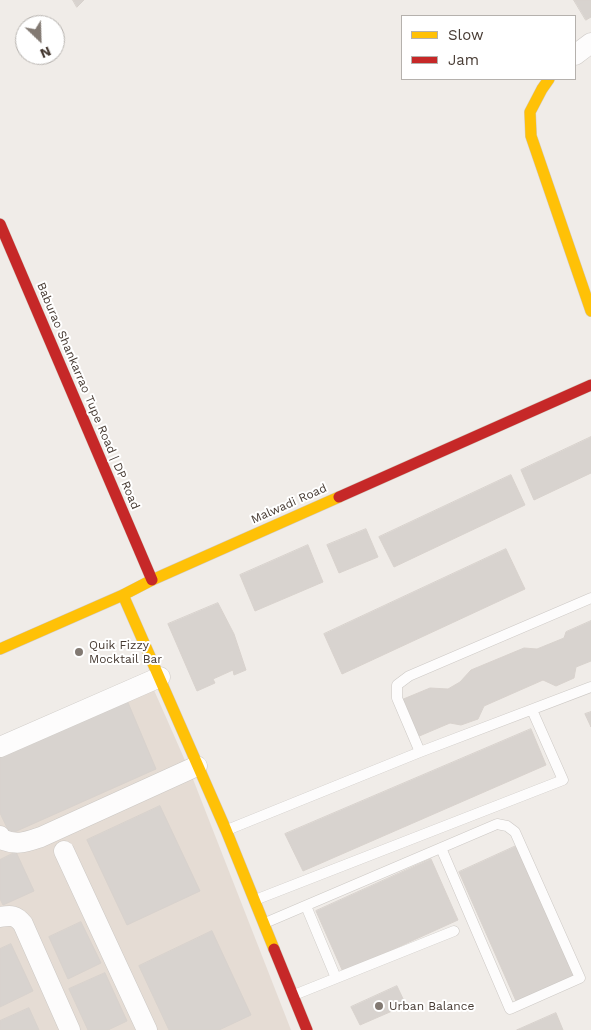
<!DOCTYPE html>
<html>
<head>
<meta charset="utf-8">
<style>
  body { margin:0 }
  #map { position:relative; width:591px; height:1030px; overflow:hidden; background:#f0ece8; font-family:"Work Sans",sans-serif }
  canvas { display:block }
  .legend { position:absolute; left:401px; top:15px; width:175px; height:65px; box-sizing:border-box; background:#fff; border:1px solid #b5b1ad; margin:0; padding:6px 9px; list-style:none; font-size:15px; color:#473b33 }
  .legend li { display:flex; align-items:center; gap:10px; height:25px }
  .legend b { width:25px; border:1px solid #b5b1ad }
  .north { position:absolute; left:15px; top:15px; width:50px; height:50px; box-sizing:border-box; background:#fff; border:1px solid #b5b1ad; border-radius:50%; rotate:156deg; font-size:14px; font-weight:700; line-height:20px; text-align:center; color:#473b33 }
  .north::after { content:''; display:block; margin:auto; width:18px; height:22px; background:#827972; clip-path:polygon(50% 0,100% 100%,50% 72%,0 100%) }
</style>
</head>
<body>
<div id="map">
<canvas width="591" height="1030"></canvas>
<ul class="legend">
<li><b style="height:6px;background:#ffc107"></b>Slow</li>
<li><b style="height:6px;background:#c62828"></b>Jam</li>
</ul>
<div class="north">N</div>
</div>
<script>
const g = document.querySelector('canvas').getContext('2d');
g.lineJoin = 'round';
function paint(path, color) { g.fillStyle = color; g.fill(path, 'evenodd'); }
function strokePath(path, color, width, dash) { g.strokeStyle = color; g.lineWidth = width; g.lineCap = dash ? 'butt' : 'round'; g.setLineDash(dash || []); g.stroke(path); }
function write(font, color, halo, rows, align = 'center') {
  g.font = font + ' "Work Sans",sans-serif'; g.lineWidth = 4; g.setLineDash([]); g.textBaseline = 'middle'; g.strokeStyle = halo; g.fillStyle = color; for (const [text, x, y, turn = 0] of rows) {
    g.save(); g.translate(x, y); g.rotate((+turn || 0) * Math.PI / 180); g.textAlign = isNaN(turn) ? turn : align; if (halo) g.strokeText(text, 0, 0); g.fillText(text, 0, 0); g.restore();
  }
}
paint(new Path2D(`
  M 146,672 L 191,774 L 291,1030 L 0,1030 L 0,738 Z`), '#e5dcd4');
const building = new Path2D(`
  M 73,0 L 84,0 L 77,7 Z
  M 574,0 L 591,0 L 591,17 L 586,20 Z
  M 591,437 L 591,473 L 534,500 L 521,470 Z
  M 511,475 L 525,505 L 394,567 L 379,537 Z
  M 366,529 L 378,557 L 339,573 L 327,545 Z
  M 308,545 L 323,582 L 255,611 L 240,575 Z
  M 506,549 L 525,589 L 342,674 L 324,634 Z
  M 218,603 L 234,634 L 246,670 L 234,675 L 233,670 L 213,679 L 215,683 L 197,691 L 168,624 Z
  M 591,621 L 591,661 L 576,667 L 574,678 L 556,686 L 543,680 L 484,706 L 478,719 L 461,725 L 450,723 L 417,737 L 401,700 L 430,688 L 448,689 L 460,682 L 471,670 L 524,648 L 537,649 L 564,638 L 566,632 Z
  M 126,698 L 156,769 L 10,834 L 0,813 L 0,756 Z
  M 591,712 L 591,727 L 585,714 Z
  M 531,729 L 546,765 L 303,871 L 285,834 Z
  M 160,806 L 200,891 L 127,925 L 87,840 Z
  M 516,846 L 574,976 L 516,1001 L 459,872 Z
  M 16,852 L 34,891 L 3,905 L 0,899 L 0,860 Z
  M 431,859 L 458,920 L 343,972 L 316,911 Z
  M 81,922 L 101,963 L 68,979 L 49,937 Z
  M 212,931 L 251,1015 L 219,1030 L 169,1030 L 139,966 Z
  M 11,944 L 33,991 L 0,1007 L 0,949 Z
  M 105,973 L 127,1021 L 108,1030 L 88,1030 L 69,989 Z
  M 397,986 L 406,1005 L 360,1025 L 351,1007 Z
  M 29,1008 L 39,1030 L 0,1030 L 0,1021 Z
  M 556,1013 L 563,1030 L 517,1030 Z`);
paint(building, '#d8d3cf');
strokePath(building, '#d8d2cd', 1);
const lane = new Path2D(`
  M 420,752 L 397,698 L 397,685 L 409,676 L 591,598
  M 227,830 L 420,752 L 591,687
  M 255,900 L 563,780 L 532,710
  M 306,906 L 336,978
  M 265,923 L 497,824 L 507,826 L 515,832 L 580,978 L 510,1009 L 441,848
  M 294,995 L 454,931`);
const street = new Path2D(`
  M 575,55 L 591,43
  M 0,747 L 160,677
  M 0,836 L 1,839 C 17,846 26,842 41,837 L 197,766
  M 64,851 L 147,1030
  M 0,917 C 11,915 16,915 23,924 L 70,1030`);
const slow = new Path2D(`
  M 549,79 L 542,89 L 530,112 L 531,136 L 591,311
  M 123,595 L 226,830 L 274,949
  M 0,649 L 123,595 L 152,580 L 339,497`);
const jam = new Path2D(`
  M 0,224 L 152,580
  M 339,497 L 591,385
  M 274,949 L 307,1030`);
strokePath(lane, '#ccc8c4', 11);
strokePath(street, '#ccc8c4', 21);
strokePath(slow, '#d1c9bf', 12);
strokePath(jam, '#d1c9bf', 12);
strokePath(lane, '#fdfcfc', 10);
strokePath(street, '#fdfcfc', 20);
strokePath(slow, '#ffc107', 11);
strokePath(jam, '#c62828', 11);
for (const [x, y, r, color] of [
  [79,652,5,"#827972"],
  [379,1006,5,"#827972"]
]) { const dot = new Path2D(); dot.arc(x, y, r, 0, 2 * Math.PI); g.fillStyle = color; g.fill(dot); strokePath(dot, '#fff', 2); }
write('12px', '#473b33', '#fff', [
  ["Baburao Shankarrao Tupe Road | DP Road",88,396,67],
  ["Malwadi Road",289,504,-24]
]);
write('12px', '#473b33', '#fff', [
  ["Quik Fizzy",89,645],
  ["Mocktail Bar",89,659],
  ["Urban Balance",389,1006]
], 'left');
</script>
</body>
</html>
